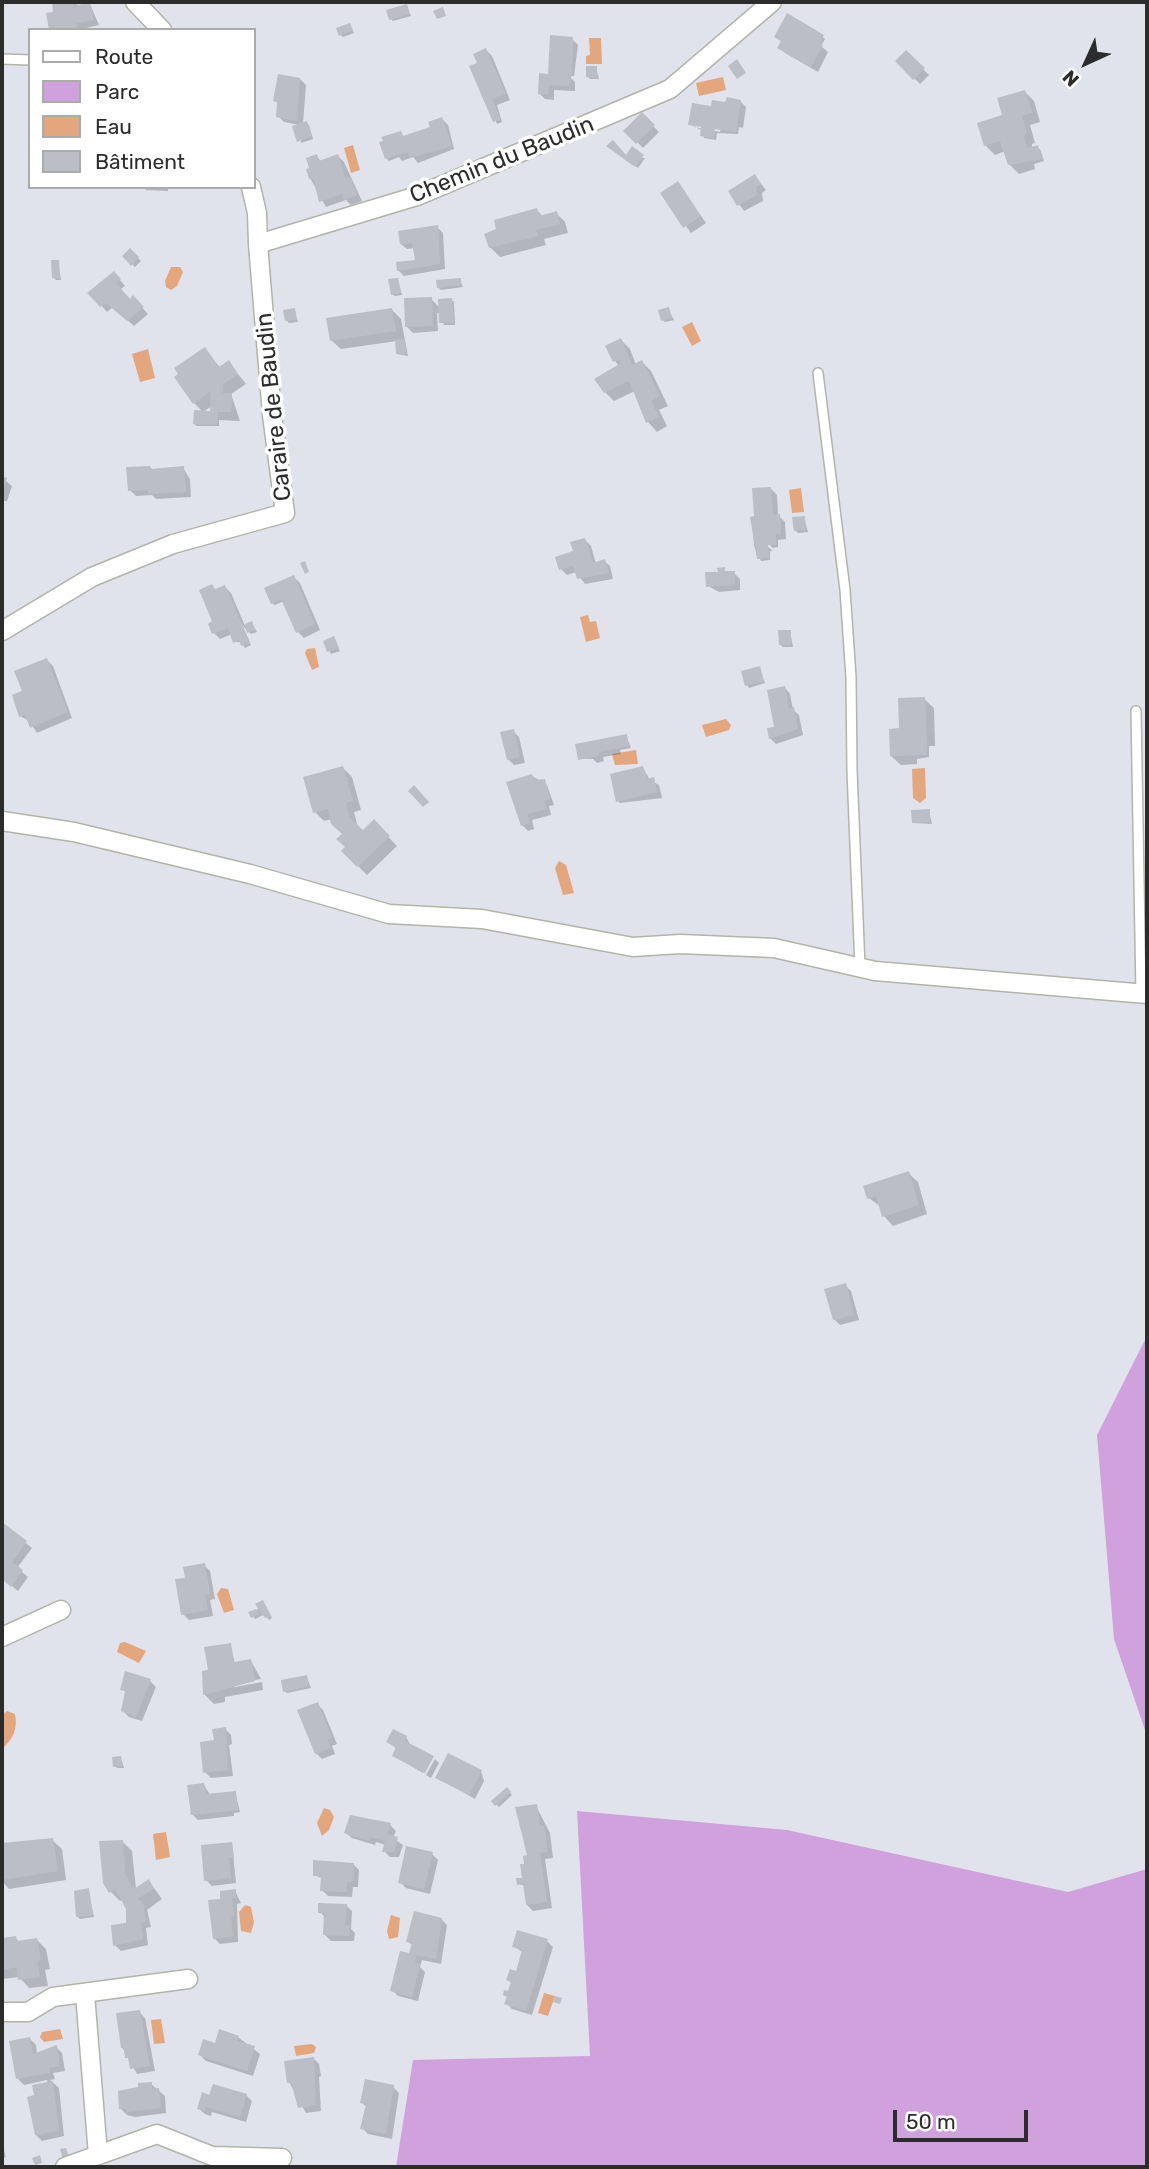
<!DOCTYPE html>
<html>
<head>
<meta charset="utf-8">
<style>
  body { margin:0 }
  #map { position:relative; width:1149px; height:2169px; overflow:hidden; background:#e0e3ec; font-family:Rubik,sans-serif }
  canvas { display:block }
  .frame { position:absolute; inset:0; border:4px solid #2c2c2c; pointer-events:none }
  .legend { position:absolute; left:28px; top:28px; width:228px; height:161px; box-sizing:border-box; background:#fff; border:2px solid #ababab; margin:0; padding:9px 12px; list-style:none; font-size:21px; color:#2c2c2c }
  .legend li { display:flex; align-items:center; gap:14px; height:35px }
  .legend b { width:35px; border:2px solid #ababab }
  .north { position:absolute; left:1051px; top:28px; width:70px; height:70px; -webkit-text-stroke:5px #fff; paint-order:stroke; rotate:225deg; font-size:19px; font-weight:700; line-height:28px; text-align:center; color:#2c2c2c }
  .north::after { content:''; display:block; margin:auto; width:24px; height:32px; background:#2c2c2c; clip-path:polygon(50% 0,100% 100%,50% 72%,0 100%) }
  .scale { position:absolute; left:893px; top:2110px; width:135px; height:32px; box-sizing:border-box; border:4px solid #2c2c2c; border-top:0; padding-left:9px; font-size:21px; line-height:24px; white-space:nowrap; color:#2c2c2c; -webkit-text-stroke:5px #fff; paint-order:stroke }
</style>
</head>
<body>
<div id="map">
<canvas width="1149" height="2169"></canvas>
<div class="frame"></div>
<ul class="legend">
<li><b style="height:9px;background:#fff"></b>Route</li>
<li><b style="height:19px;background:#d1a1de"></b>Parc</li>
<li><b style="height:19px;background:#e4a67d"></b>Eau</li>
<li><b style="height:19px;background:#bbbec5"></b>Bâtiment</li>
</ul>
<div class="north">N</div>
<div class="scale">50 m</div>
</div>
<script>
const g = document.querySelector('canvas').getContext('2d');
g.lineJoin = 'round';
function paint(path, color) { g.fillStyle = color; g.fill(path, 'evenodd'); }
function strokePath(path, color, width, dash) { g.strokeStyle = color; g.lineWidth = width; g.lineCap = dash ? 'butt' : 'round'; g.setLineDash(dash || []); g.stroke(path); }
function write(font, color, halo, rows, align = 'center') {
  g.font = font + ' Rubik,sans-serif'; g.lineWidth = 7; g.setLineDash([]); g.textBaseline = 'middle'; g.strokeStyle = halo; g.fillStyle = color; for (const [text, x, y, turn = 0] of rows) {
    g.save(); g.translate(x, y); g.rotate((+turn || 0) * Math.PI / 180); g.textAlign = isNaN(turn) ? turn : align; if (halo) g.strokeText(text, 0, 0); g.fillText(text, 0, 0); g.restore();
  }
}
paint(new Path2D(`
  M 1147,1336 L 1147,1736 L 1114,1639 L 1097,1435 Z
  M 577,1811 L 787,1830 L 1068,1892 L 1147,1869 L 1147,2167 L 396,2167 L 413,2060 L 590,2056 Z`), '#d1a1de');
paint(new Path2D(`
  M 589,38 L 601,38 L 602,64 L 586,64 L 586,56 L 590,55 Z
  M 723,77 L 726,90 L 699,96 L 696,83 Z
  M 353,145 L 360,170 L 351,173 L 344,148 Z
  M 171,267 L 180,267 L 183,272 L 177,286 L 171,290 L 166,287 L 165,281 Z
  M 692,322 L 701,341 L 692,346 L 682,327 Z
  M 148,349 L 155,378 L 140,382 L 132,354 Z
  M 801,488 L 804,512 L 792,513 L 789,490 Z
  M 588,615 L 590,622 L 596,621 L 600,638 L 586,642 L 580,617 Z
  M 315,648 L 319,667 L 312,670 L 305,653 L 307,649 Z
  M 726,719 L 731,725 L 729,730 L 706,737 L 702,725 Z
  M 636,750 L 638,764 L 615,765 L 612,754 Z
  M 925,768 L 926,798 L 920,803 L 913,798 L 912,769 Z
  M 559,861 L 566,865 L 574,893 L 563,895 L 555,868 Z
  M 221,1588 L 228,1589 L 234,1610 L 224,1613 L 217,1594 Z
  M 125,1642 L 146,1651 L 139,1663 L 117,1652 L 120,1643 Z
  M 7,1711 L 15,1714 C 18,1729 13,1739 2,1749 L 2,1715 Z
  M 324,1808 L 330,1810 L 334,1817 L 329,1830 L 322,1836 L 317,1823 Z
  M 166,1832 L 170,1857 L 156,1860 L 153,1834 Z
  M 245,1905 L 251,1907 L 254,1922 L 251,1933 L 241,1931 L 239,1912 Z
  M 391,1915 L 400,1918 L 398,1937 L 389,1939 L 387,1931 Z
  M 544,1993 L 555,1996 L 548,2016 L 538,2013 Z
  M 161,2019 L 165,2043 L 154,2044 L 151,2020 Z
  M 60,2029 L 63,2039 L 44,2042 L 40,2037 L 42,2032 Z
  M 312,2044 L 316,2047 L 314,2053 L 296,2056 L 294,2046 Z`), '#e4a67d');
paint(new Path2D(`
  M 54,2 L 77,2 L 78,7 L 90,4 L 99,25 L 78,30 L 50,30 L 55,13 Z
  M 406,6 L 411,16 L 393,21 L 391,19 Z
  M 349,25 L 354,33 L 343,37 L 341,35 Z
  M 776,36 L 822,37 L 825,39 L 821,46 L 828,52 L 818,72 L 785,53 L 779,47 L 782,42 Z
  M 572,39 L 578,45 L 574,76 L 569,76 L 575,82 L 575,91 L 554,90 L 554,100 L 545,99 L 539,93 Z
  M 486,50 L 492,56 L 510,100 L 497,105 L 502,122 L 497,124 L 471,67 L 479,64 Z
  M 906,53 L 929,75 L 920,84 L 897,61 Z
  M 596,68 L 599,79 L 590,79 L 588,77 Z
  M 300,79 L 306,85 L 303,124 L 309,125 L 313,139 L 301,143 L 299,125 L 284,122 L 278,116 L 279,104 L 275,100 Z
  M 1025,92 L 1034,101 L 1040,122 L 1030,125 L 1035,143 L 1032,144 L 1032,148 L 1040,149 L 1044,161 L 1034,164 L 1035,169 L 1019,174 L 1009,164 L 1005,151 L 995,155 L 985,145 Z
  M 740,101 L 746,107 L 743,128 L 739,127 L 738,134 L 717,133 L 716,140 L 704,138 L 703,131 L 690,124 L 713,108 ZM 694,124 L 721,128 L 720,132 L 694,127 Z
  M 642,115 L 659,132 L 643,148 L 626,131 Z
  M 442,119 L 448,125 L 454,149 L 418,163 L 413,157 L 402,161 L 399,157 L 389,161 L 386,158 L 385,142 L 400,133 L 404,137 L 432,128 Z
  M 611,149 L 627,158 L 645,158 L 638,168 Z
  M 316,156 L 322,162 L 338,156 L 344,162 L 362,201 L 351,205 L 346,200 L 326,207 L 310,178 Z
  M 755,176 L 766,190 L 762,193 L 763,201 L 744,211 L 730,191 Z
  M 143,187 L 168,187 L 168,191 L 146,190 Z
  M 683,190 L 706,223 L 691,233 L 662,193 Z
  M 537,210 L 543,217 L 556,213 L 565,222 L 568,233 L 544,239 L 546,245 L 500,257 L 490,247 Z
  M 437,227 L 443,233 L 445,269 L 404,276 L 398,270 L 417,261 L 415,248 L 407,249 L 401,244 Z
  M 130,250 L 141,261 L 135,267 L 124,256 Z
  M 58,262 L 61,280 L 56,280 L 54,278 Z
  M 119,279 L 125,286 L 121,289 L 130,301 L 133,298 L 148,314 L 134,326 L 113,307 L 107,312 L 90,293 Z
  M 398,280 L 402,295 L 395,296 L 392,294 Z
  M 460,280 L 463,287 L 441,290 L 438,287 Z
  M 431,299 L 440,308 L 451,300 L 454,302 L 455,325 L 444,325 L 441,312 L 437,313 L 438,331 L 413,333 L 407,327 Z
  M 668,309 L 674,320 L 665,322 L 663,320 Z
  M 294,310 L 298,322 L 289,323 L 287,321 Z
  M 392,310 L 401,319 L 408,356 L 397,354 L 397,341 L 341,349 L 331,340 Z
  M 621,340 L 630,349 L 636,365 L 642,362 L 651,371 L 668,406 L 659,410 L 667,426 L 657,432 L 648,422 L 635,391 L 614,401 L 605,392 L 598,377 L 619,366 L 615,361 Z
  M 215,362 L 221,368 L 229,363 L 246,384 L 231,394 L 240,421 L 219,420 L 219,426 L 197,426 L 194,424 L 211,413 L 212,406 L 203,412 L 194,403 Z
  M 150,467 L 153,470 L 183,468 L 190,479 L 191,497 L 156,499 L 152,495 L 136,496 L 130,490 Z
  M 2,478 L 12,486 L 7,501 L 2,501 Z
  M 771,489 L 777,495 L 778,515 L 785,522 L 786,539 L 778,540 L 778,547 L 773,548 L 763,538 L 760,540 L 773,551 L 770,551 L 770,560 L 761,561 L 754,546 L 752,518 L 756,517 Z
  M 804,518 L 808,532 L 798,533 L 795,530 Z
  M 585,540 L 591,546 L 596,564 L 604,561 L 610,566 L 613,579 L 585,584 L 576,572 L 567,575 L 561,569 Z
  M 734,573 L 740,579 L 740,590 L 719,592 L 708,586 Z
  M 294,577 L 300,583 L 320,630 L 304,638 L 298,632 L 286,600 L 275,605 L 272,603 Z
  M 225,587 L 231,593 L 245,626 L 252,623 L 257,632 L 251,634 L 243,626 L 251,645 L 245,648 L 241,642 L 235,642 L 232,634 L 220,639 L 214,633 L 216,590 Z
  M 790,631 L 793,647 L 783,647 L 780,644 Z
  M 334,639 L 340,651 L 331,654 L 325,642 Z
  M 47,660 L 53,666 L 72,718 L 37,733 L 29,721 L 20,716 L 24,692 Z
  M 759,668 L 765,683 L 749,688 L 747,685 Z
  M 785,688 L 790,694 L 793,710 L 799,715 L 803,735 L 776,744 L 770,738 L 776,728 Z
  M 924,699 L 934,708 L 935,746 L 929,746 L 929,757 L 917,759 L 917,764 L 901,765 L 891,756 L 901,733 Z
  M 513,731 L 519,737 L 525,763 L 514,765 L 508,759 Z
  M 626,735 L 631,748 L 620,750 L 621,754 L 603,757 L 604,761 L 597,763 L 593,759 L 580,759 Z
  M 343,768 L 352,777 L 361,810 L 354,812 L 358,828 L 363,833 L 374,822 L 397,846 L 367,875 L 343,851 L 347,847 L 344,834 L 332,819 L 324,821 L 315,812 Z
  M 643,768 L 650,780 L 659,785 L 662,798 L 620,803 L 618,801 Z
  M 532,776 L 547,785 L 554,805 L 549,806 L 551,815 L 532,820 L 534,829 L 528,831 L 522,825 Z
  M 929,811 L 932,824 L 913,823 Z
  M 908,1173 L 918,1182 L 927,1214 L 893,1226 L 884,1216 L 881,1207 L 869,1198 Z
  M 845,1285 L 851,1291 L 859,1320 L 840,1325 L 834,1319 Z
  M 2,1524 L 32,1548 L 17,1568 L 28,1577 L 18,1591 L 2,1578 Z
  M 204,1565 L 210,1571 L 215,1599 L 210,1600 L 213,1616 L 189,1620 L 183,1614 L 187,1579 Z
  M 265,1605 L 272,1618 L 269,1620 L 265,1614 L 255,1619 L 251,1613 Z
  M 230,1644 L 235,1664 L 251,1661 L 261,1679 L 232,1684 L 235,1687 L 262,1682 L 263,1690 L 225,1697 L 225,1702 L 214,1704 L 205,1695 L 203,1681 Z
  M 307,1677 L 311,1688 L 287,1693 L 284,1691 Z
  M 150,1681 L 156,1687 L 142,1721 L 129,1717 L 123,1711 L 126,1692 L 121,1689 Z
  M 317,1704 L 323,1710 L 337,1744 L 332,1746 L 335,1754 L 322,1759 L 316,1753 Z
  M 225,1729 L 231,1735 L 232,1744 L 229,1745 L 233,1776 L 211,1778 L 205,1772 L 216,1742 Z
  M 406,1737 L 411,1746 L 432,1757 L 423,1773 L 394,1756 L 397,1749 L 388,1742 Z
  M 121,1758 L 124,1768 L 117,1768 L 115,1766 Z
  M 435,1759 L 439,1763 L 431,1778 L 426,1775 Z
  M 481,1771 L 484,1781 L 475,1799 L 437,1777 Z
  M 204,1785 L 210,1795 L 235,1792 L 240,1812 L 234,1813 L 234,1816 L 198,1820 L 192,1814 Z
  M 507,1789 L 512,1795 L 499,1807 L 493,1801 Z
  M 536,1806 L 550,1833 L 553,1858 L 545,1859 L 552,1908 L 533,1911 L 527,1905 L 525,1886 L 519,1884 L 524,1879 L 530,1857 L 517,1809 Z
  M 390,1825 L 396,1831 L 393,1838 L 403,1845 L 399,1857 L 390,1857 L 384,1851 L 386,1845 L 376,1842 L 375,1845 L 352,1838 L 346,1833 Z
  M 52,1840 L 62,1849 L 66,1880 L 9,1889 L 2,1881 L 2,1845 Z
  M 122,1841 L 132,1851 L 136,1889 L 149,1881 L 162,1899 L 147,1910 L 151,1927 L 146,1928 L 148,1945 L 121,1951 L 115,1945 L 128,1925 L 128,1908 L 123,1899 L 120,1901 L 111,1892 Z
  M 232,1844 L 236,1883 L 212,1886 L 206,1880 Z
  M 432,1854 L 438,1860 L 430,1894 L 406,1888 L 400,1882 Z
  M 353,1864 L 359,1870 L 358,1887 L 353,1887 L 352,1897 L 328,1896 L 322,1890 L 322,1878 L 314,1875 Z
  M 88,1890 L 94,1917 L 80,1919 L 77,1916 Z
  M 235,1891 L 241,1903 L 237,1904 L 238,1942 L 220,1944 L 214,1938 L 222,1901 Z
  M 346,1905 L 352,1911 L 351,1929 L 355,1933 L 354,1941 L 331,1941 L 325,1935 L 326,1918 L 320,1912 Z
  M 441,1919 L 447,1925 L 441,1964 L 422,1960 L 420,1967 L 425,1972 L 418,2001 L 398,1996 L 392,1990 L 411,1955 L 413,1945 L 408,1942 Z
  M 15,1938 L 20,1942 L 36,1939 L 46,1949 L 50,1969 L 45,1970 L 48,1986 L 29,1988 L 19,1977 L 2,1979 L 2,1940 Z
  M 547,1941 L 553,1947 L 532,2015 L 512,2009 L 506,2003 L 512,1984 L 508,1980 L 517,1973 L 523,1953 L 514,1946 Z
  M 139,2012 L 145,2018 L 155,2071 L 137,2074 L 122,2047 Z
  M 238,2037 L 260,2054 L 253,2076 L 206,2061 L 200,2055 Z
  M 30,2039 L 36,2045 L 37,2055 L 56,2047 L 62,2053 L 65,2071 L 53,2073 L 55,2079 L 50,2080 L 59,2088 L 64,2136 L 42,2141 L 36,2135 L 36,2096 L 48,2083 L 47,2080 L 24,2085 L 18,2079 Z
  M 313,2058 L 319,2064 L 321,2076 L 319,2077 L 321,2111 L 306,2113 L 289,2082 Z
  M 151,2084 L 165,2096 L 166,2113 L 135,2117 L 127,2115 L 121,2109 Z
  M 393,2087 L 399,2093 L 392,2139 L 368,2134 L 362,2128 L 367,2107 L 361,2102 Z
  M 246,2095 L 252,2101 L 246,2122 L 212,2112 L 211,2116 L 205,2114 L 199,2109 Z
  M 2,2144 L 6,2157 L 2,2158 Z`), '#0003');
paint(new Path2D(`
  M 52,2 L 73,2 L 74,6 L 90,2 L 94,20 L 76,23 L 77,28 L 49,30 L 46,13 L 53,12 Z
  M 407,4 L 410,14 L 389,20 L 386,10 Z
  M 443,7 L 446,16 L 437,19 L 433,11 Z
  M 787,13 L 824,35 L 820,43 L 823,45 L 811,67 L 777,48 L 781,41 L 774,37 Z
  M 350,23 L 353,30 L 339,36 L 336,28 Z
  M 550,35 L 573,37 L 572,74 L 569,86 L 549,85 L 548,95 L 538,94 L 539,73 L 548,74 Z
  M 486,48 L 506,94 L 492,99 L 501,119 L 493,122 L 469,66 L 477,63 L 473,54 Z
  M 906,50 L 925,68 L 913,80 L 895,61 Z
  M 737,59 L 746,73 L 737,79 L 728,66 Z
  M 586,66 L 597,66 L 597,78 L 586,77 Z
  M 278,74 L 300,78 L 297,121 L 276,117 L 277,102 L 273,101 Z
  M 1025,90 L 1032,113 L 1022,116 L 1027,133 L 1023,135 L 1027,148 L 1038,145 L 1042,159 L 1008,165 L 1000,141 L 984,146 L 977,123 L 1002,115 L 997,98 Z
  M 727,97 L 741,100 L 736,132 L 715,129 L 714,138 L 700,136 L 701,127 L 688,125 L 692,103 L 711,106 L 712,100 L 725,102 Z
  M 642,112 L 655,125 L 636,144 L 623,131 Z
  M 442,117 L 452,146 L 410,158 L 408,152 L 385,159 L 379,142 L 383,141 L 381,137 L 401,131 L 403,136 L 430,127 L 428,122 Z
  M 307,121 L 312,136 L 297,142 L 292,126 Z
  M 613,140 L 626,155 L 632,146 L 644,155 L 635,167 L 606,146 Z
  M 317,154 L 319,161 L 338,154 L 346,179 L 351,177 L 357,195 L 344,200 L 342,194 L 319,202 L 313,178 L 309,179 L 306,169 L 309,168 L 306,158 Z
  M 755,174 L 761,184 L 756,187 L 757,195 L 737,206 L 728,191 Z
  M 678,181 L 701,216 L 683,228 L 660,193 Z
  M 537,208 L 539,216 L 557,211 L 560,224 L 536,230 L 538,236 L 489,248 L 484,234 L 496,229 L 494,220 Z
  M 438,225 L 440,264 L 397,271 L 396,262 L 415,260 L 412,243 L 400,244 L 398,231 Z
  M 130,248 L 139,257 L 131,266 L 122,256 Z
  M 51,260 L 59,260 L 60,278 L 52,278 Z
  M 114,271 L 121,279 L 116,283 L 130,299 L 133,295 L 144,307 L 127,321 L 106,303 L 100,307 L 87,293 Z
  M 398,278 L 401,293 L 391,295 L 388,279 Z
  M 461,278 L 461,285 L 437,288 L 436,280 Z
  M 432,297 L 433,326 L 405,327 L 404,298 Z
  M 452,298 L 454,323 L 439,323 L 438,299 Z
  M 669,307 L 672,318 L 661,321 L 658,310 Z
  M 295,308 L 297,320 L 285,321 L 283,310 Z
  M 392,308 L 396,331 L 330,341 L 326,318 Z
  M 621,338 L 632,365 L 642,360 L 660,396 L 651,401 L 659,417 L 646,423 L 629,381 L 604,393 L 594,379 L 621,363 L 619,360 L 613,362 L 605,346 Z
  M 405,339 L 406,354 L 396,354 L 395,340 Z
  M 205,347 L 219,367 L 229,360 L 238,374 L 223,384 L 222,393 L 232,393 L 231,412 L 218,412 L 217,424 L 211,425 L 193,424 L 194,410 L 210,411 L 211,391 L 193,404 L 174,377 L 178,374 L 174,368 Z
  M 150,466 L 151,469 L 184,466 L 186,492 L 148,494 L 148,490 L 128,491 L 126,467 Z
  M 2,476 L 7,478 L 2,493 Z
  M 771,487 L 773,515 L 780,514 L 781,534 L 776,534 L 776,545 L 768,545 L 769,558 L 757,559 L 750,517 L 754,516 L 752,488 Z
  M 805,516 L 806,530 L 794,531 L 792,517 Z
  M 585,538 L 593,563 L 605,559 L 609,573 L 577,579 L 573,566 L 559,570 L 555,557 L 573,551 L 570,542 Z
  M 305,561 L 309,572 L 305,574 L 300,563 Z
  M 725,567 L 725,571 L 735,571 L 735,585 L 706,587 L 705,572 L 718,572 L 717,568 Z
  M 294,575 L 315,624 L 296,633 L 281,599 L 271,604 L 264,588 Z
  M 212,584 L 215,589 L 225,585 L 250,643 L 241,646 L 239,640 L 233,643 L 228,628 L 212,634 L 208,624 L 212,621 L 199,590 Z
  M 252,621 L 255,630 L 247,633 L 245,624 Z
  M 778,630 L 791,630 L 791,645 L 779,645 Z
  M 334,636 L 339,648 L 327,652 L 323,641 Z
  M 47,658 L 68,712 L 30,728 L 25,715 L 19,717 L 12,695 L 22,691 L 14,671 Z
  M 760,666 L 764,681 L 745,686 L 741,671 Z
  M 785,686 L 789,708 L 794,707 L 798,729 L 769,739 L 767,728 L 774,727 L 767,690 Z
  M 925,697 L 927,755 L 890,756 L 889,729 L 899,728 L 898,698 Z
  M 514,729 L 520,757 L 507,760 L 500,732 Z
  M 627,734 L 629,746 L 598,752 L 599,756 L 578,760 L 575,744 Z
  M 343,766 L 353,801 L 346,803 L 349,817 L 363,830 L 374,819 L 390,836 L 357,867 L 341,851 L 345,847 L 336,839 L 342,834 L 331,824 L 328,809 L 313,813 L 303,777 Z
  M 643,766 L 647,779 L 654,777 L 657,792 L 616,802 L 610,774 Z
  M 532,774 L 534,780 L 545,779 L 550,799 L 544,801 L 547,809 L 527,814 L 530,823 L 521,826 L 506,782 Z
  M 414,785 L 429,802 L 423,807 L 408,791 Z
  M 930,809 L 930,822 L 912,823 L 911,810 Z
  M 909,1171 L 919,1205 L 882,1217 L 876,1196 L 867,1199 L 863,1186 Z
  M 846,1283 L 854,1315 L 833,1320 L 824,1289 Z
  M 2,1522 L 27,1541 L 12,1562 L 23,1570 L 11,1587 L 2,1579 Z
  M 205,1563 L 210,1594 L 205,1595 L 208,1610 L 181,1615 L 175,1579 L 185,1578 L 183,1567 Z
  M 263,1600 L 271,1616 L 265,1618 L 255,1604 Z
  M 256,1609 L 259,1614 L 251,1618 L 248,1612 Z
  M 231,1643 L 234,1662 L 251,1659 L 255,1681 L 203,1695 L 202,1671 L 208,1670 L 204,1647 Z
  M 125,1671 L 151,1679 L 136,1717 L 121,1711 L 125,1691 L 120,1690 Z
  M 307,1675 L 309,1686 L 283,1692 L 281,1680 Z
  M 318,1702 L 332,1738 L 327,1740 L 331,1748 L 315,1754 L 297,1710 Z
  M 226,1727 L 228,1770 L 203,1773 L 200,1742 L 214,1740 L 212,1729 Z
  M 393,1729 L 407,1736 L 405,1741 L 434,1756 L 425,1773 L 392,1756 L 396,1747 L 386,1742 Z
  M 448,1753 L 482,1770 L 469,1795 L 435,1778 Z
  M 121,1756 L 122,1766 L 113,1767 L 112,1757 Z
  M 204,1783 L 206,1794 L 236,1791 L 238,1810 L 191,1815 L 187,1785 Z
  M 507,1787 L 511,1792 L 495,1806 L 491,1801 Z
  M 537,1804 L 540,1826 L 544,1826 L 548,1852 L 540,1853 L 547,1902 L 526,1905 L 523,1884 L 517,1885 L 516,1878 L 522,1878 L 520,1864 L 524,1864 L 523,1856 L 527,1855 L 515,1807 Z
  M 350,1815 L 391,1823 L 387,1834 L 398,1837 L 394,1852 L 382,1852 L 385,1841 L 370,1837 L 369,1841 L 344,1833 Z
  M 53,1838 L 58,1871 L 2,1880 L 2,1843 Z
  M 123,1840 L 125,1874 L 134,1889 L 149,1879 L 154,1889 L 138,1898 L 144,1906 L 146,1922 L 141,1923 L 143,1939 L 113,1946 L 111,1925 L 126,1923 L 126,1909 L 115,1889 L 109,1893 L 103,1883 L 99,1841 Z
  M 232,1842 L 234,1857 L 229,1857 L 231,1878 L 204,1881 L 201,1845 Z
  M 406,1846 L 433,1852 L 424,1889 L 398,1883 Z
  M 313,1860 L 354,1863 L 353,1882 L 347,1882 L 347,1892 L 320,1891 L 321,1876 L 313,1876 Z
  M 89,1888 L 93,1915 L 76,1917 L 74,1891 Z
  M 236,1889 L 236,1898 L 232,1898 L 234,1916 L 231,1917 L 233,1936 L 213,1939 L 208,1900 L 220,1899 L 220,1891 Z
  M 318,1903 L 347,1904 L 345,1925 L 350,1925 L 349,1936 L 323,1935 L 324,1913 L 318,1913 Z
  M 414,1911 L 442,1918 L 436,1959 L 416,1955 L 415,1963 L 420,1964 L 412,1997 L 390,1991 L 400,1951 L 409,1953 L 412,1943 L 406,1942 Z
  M 517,1930 L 548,1939 L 526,2011 L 504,2004 L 507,1997 L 503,1995 L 504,1990 L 508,1991 L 511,1982 L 506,1980 L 510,1969 L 516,1971 L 522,1950 L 512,1947 Z
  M 16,1936 L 17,1941 L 37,1938 L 41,1960 L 37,1961 L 40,1977 L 18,1980 L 17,1967 L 2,1970 L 2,1938 Z
  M 555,1996 L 562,1998 L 560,2004 L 553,2002 Z
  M 140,2010 L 150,2066 L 130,2069 L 128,2058 L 125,2058 L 124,2048 L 121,2048 L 116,2013 Z
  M 219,2029 L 239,2036 L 237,2041 L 255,2046 L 247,2071 L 198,2055 L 203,2039 L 215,2043 Z
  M 30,2037 L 33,2054 L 57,2045 L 60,2066 L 49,2068 L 50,2073 L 16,2079 L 9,2041 Z
  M 314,2057 L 316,2105 L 298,2108 L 291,2082 L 287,2083 L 284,2061 Z
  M 365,2079 L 394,2085 L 386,2134 L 360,2129 L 366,2104 L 360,2103 Z
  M 53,2081 L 59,2131 L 35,2135 L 27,2097 L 34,2095 L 32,2085 Z
  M 152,2082 L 152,2089 L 159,2088 L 161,2108 L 127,2112 L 127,2109 L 119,2109 L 118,2091 L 138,2087 L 138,2083 Z
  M 213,2084 L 247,2094 L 240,2117 L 206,2107 L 205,2111 L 197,2109 L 202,2092 L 209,2095 Z
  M 66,2148 L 69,2157 L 63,2159 L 60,2149 Z
  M 40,2155 L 42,2163 L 35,2165 L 32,2158 Z`), '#bbbec5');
const service = new Path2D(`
  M 2,59 L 30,60
  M 818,373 L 845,590 L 851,677 L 852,771 L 860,967
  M 1136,711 L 1141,994`);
const minor = new Path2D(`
  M 135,2 L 162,30
  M 251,187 L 257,213 L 258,244 L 417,196 L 670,89 L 772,2
  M 2,631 L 92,577 L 173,544 L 285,513 L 272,415 L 258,244
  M 2,821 L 74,832 L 250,874 L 389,914 L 482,919 L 633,947 L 680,944 L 774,948 L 875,971 L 1147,994
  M 2,1637 L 61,1610
  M 85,1994 L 98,2155
  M 2,2012 L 28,2012 L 53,1997 L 188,1979
  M 65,2167 L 157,2134 L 212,2156 L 282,2158`);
strokePath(service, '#b3b3a9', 12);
strokePath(minor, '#b3b3a9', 21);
strokePath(service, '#fff', 9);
strokePath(minor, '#fff', 18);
write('23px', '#2c2c2c', '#fff', [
  ["Chemin du Baudin",502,160,-22],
  ["Caraire de Baudin",274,407,-96]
]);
</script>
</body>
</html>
